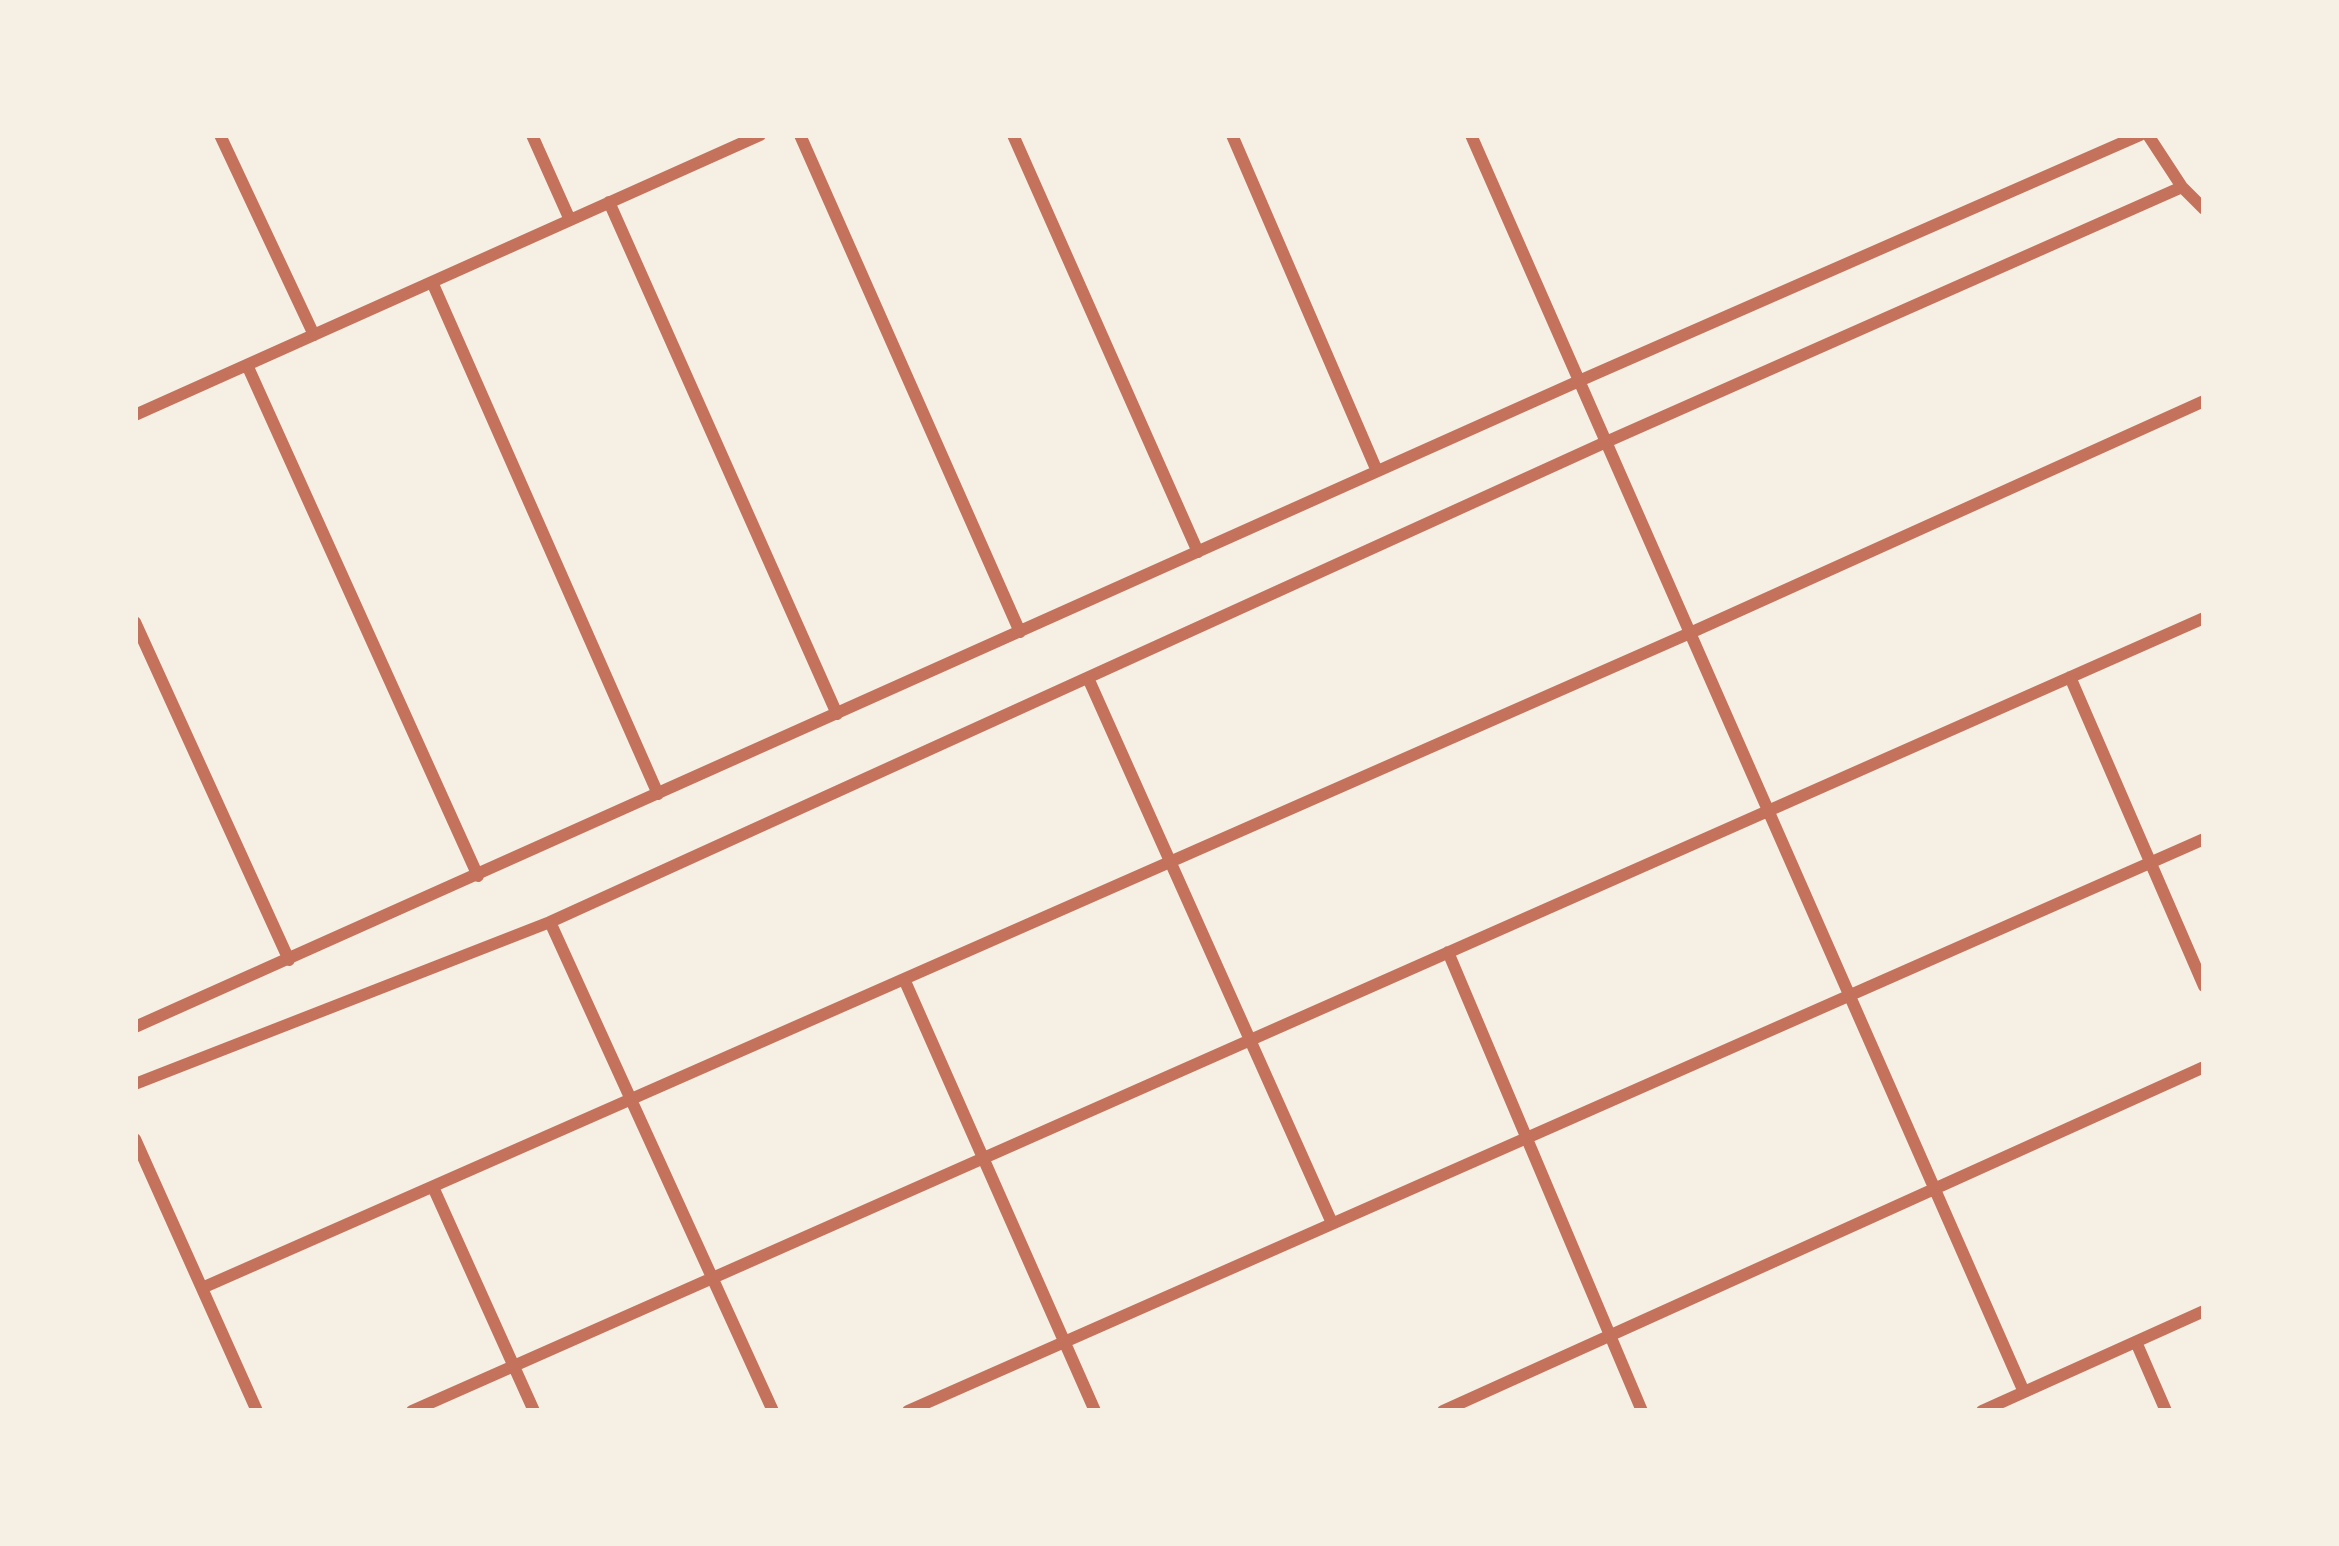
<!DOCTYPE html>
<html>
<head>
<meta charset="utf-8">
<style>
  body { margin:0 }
  #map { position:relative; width:2339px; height:1546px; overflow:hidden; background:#f6efe4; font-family:"Asap Condensed",sans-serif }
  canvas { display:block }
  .frame { position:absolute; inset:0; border:138px solid #f6efe4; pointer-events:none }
</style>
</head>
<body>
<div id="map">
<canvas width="2339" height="1546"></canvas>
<div class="frame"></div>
</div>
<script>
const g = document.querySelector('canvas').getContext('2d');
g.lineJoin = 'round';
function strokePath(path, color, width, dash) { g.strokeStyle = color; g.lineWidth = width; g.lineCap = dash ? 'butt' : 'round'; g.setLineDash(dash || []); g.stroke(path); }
strokePath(new Path2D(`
  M 220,135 L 314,335
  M 532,135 L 570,220
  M 800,135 L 1020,632
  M 1013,135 L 1198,552
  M 1232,135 L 1377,471
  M 1471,135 L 2024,1392
  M 2148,135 L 2182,187 L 2204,209
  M 609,202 L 837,714
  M 432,282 L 658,794
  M 247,365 L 478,876
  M 135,415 L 760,135
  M 135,622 L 289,960
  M 2070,677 L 2204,986
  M 1088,678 L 1332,1223
  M 550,922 L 773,1411
  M 1448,952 L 1642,1411
  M 904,979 L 1095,1411
  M 135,1027 L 1579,381 L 2140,135
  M 135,1084 L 550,922 L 1606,442 L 2182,187
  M 135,1139 L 257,1411
  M 433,1187 L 534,1411
  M 202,1288 L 1690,633 L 2204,401
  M 2136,1342 L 2166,1411
  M 412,1411 L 2204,618
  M 908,1411 L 2204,839
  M 1443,1411 L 2204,1067
  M 1982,1411 L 2204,1311`), '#c5725c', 12);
</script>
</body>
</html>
